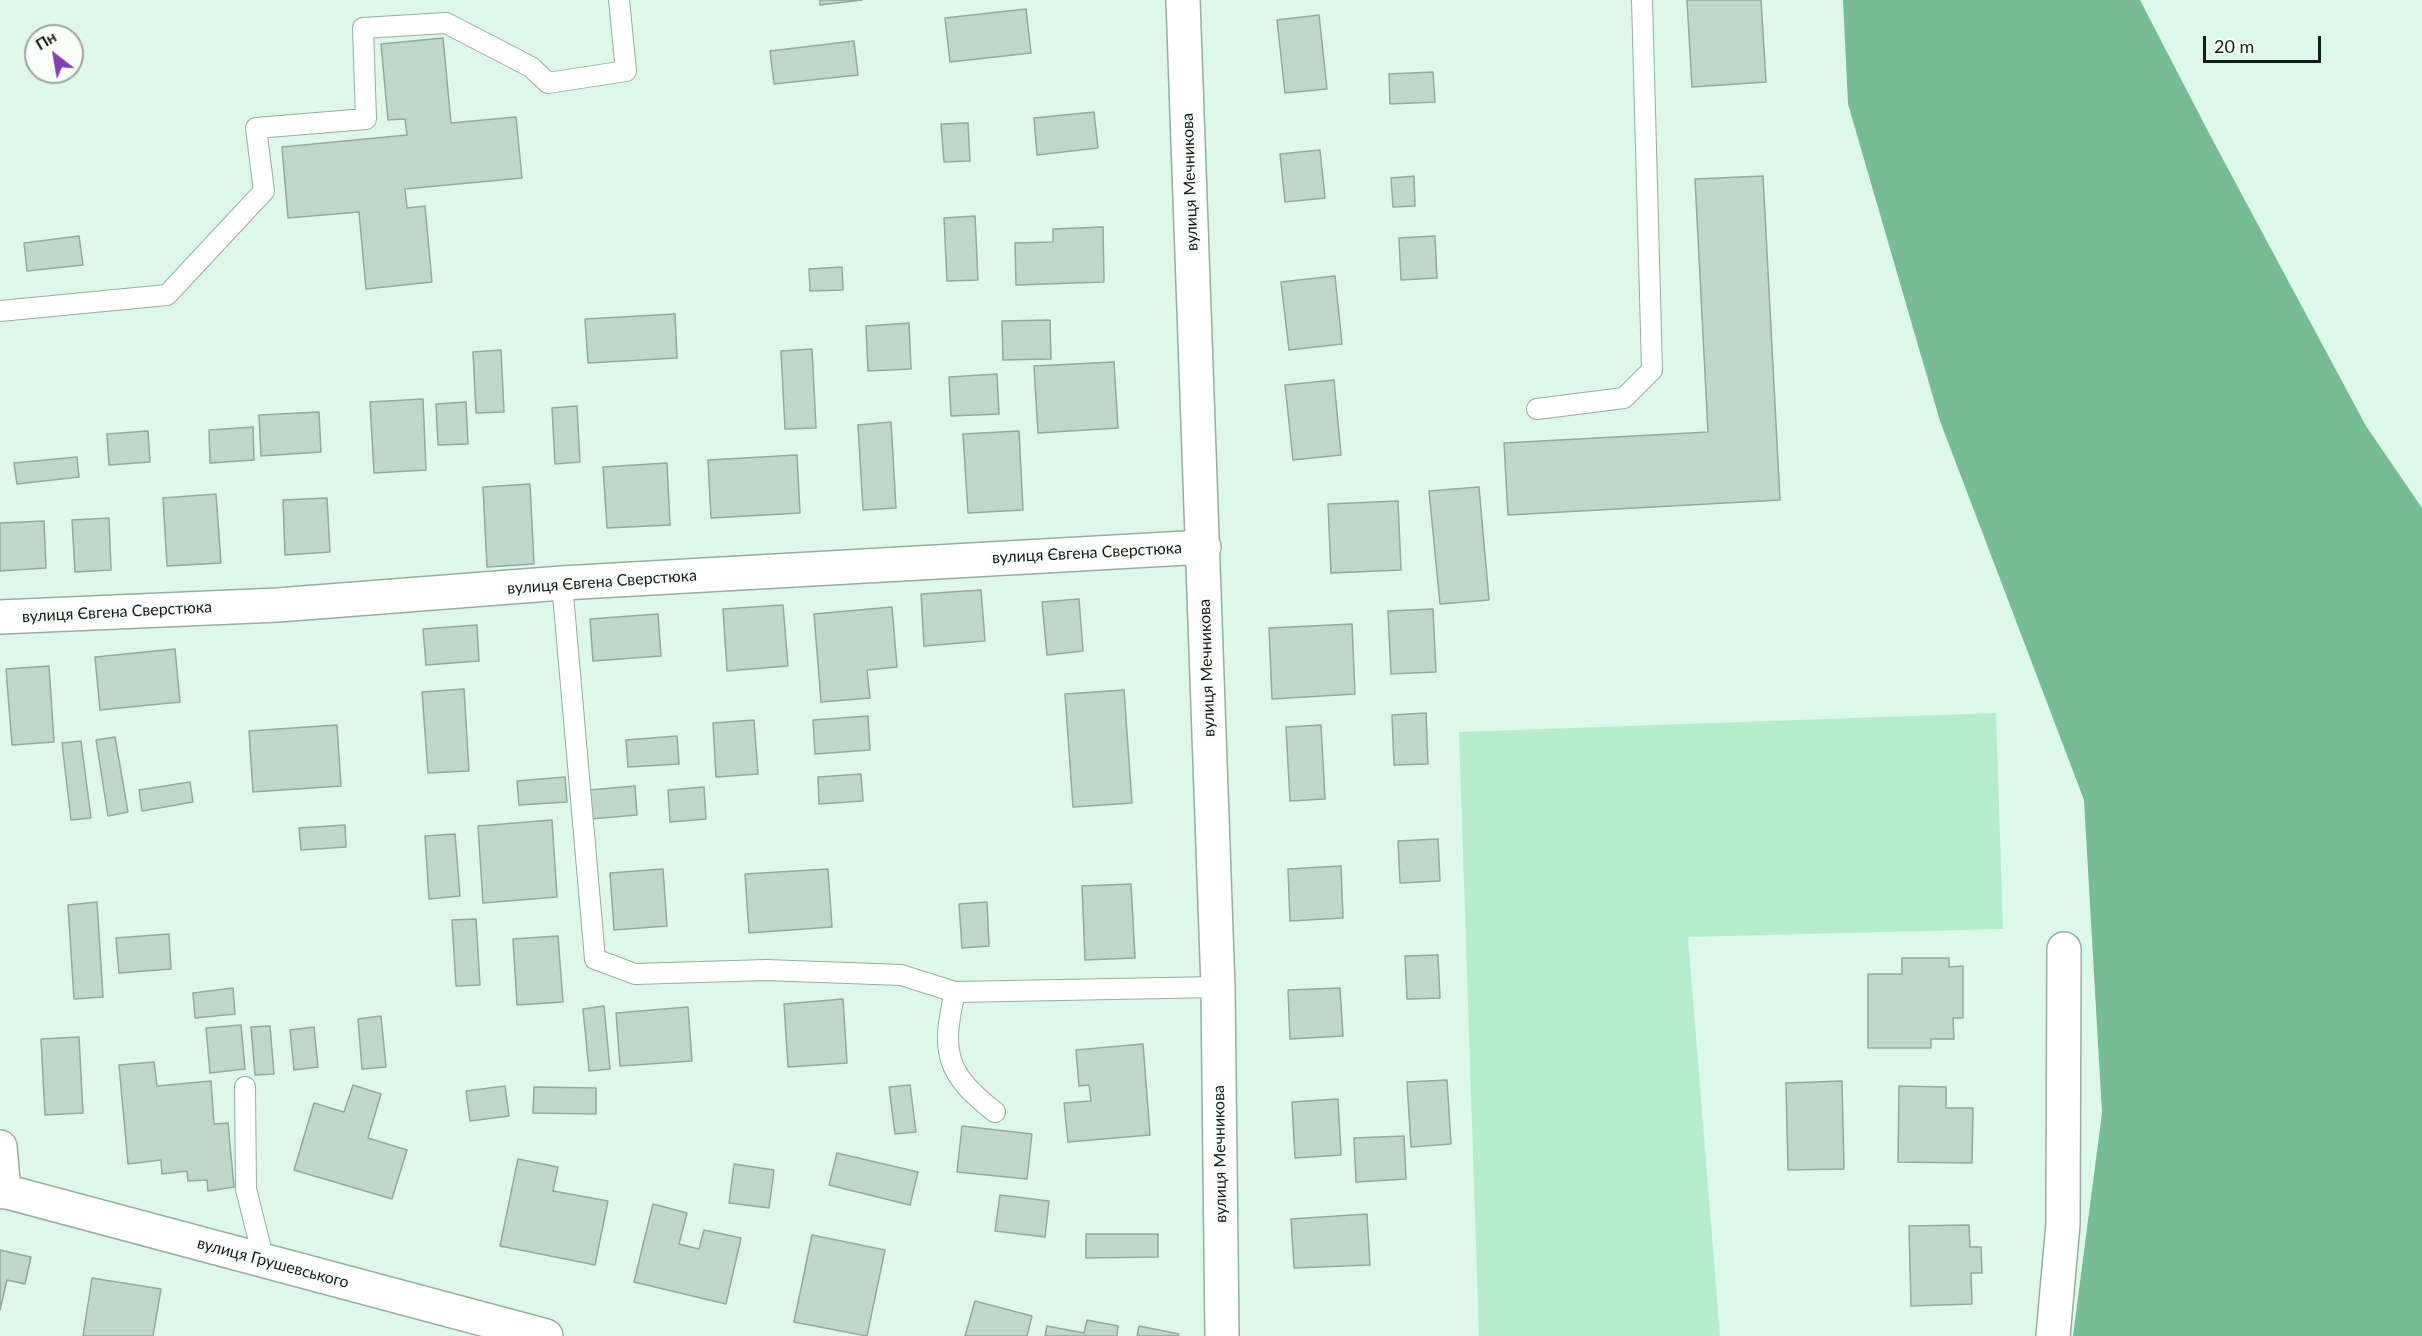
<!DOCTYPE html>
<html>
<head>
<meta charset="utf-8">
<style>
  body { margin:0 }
  #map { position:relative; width:2422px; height:1336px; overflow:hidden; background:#ddf8e8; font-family:Lato,sans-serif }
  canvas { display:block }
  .north { position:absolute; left:24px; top:24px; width:60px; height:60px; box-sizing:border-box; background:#fafffc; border:2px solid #9da4a0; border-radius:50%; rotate:329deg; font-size:16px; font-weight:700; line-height:24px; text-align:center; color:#121c16 }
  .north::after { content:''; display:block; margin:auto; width:21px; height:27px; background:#843fb2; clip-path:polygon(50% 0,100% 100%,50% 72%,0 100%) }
  .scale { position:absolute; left:2203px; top:36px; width:118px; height:27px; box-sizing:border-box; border:3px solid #121c16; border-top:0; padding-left:8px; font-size:18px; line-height:21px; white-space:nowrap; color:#121c16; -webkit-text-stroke:4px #fafffc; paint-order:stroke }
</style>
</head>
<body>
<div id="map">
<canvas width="2422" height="1336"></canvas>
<div class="north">Пн</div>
<div class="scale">20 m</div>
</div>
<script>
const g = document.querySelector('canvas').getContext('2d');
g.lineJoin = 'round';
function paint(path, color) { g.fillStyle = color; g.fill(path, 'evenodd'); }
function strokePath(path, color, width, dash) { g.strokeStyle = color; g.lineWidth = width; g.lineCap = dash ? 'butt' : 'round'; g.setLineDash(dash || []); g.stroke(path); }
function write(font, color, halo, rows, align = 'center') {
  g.font = font + ' Lato,sans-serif'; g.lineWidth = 6; g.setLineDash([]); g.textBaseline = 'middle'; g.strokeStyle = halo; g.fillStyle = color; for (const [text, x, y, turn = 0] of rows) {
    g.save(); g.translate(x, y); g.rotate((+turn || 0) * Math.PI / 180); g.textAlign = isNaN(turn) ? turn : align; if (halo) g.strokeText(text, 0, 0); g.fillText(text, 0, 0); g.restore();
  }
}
paint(new Path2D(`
  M 1996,713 L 2003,929 L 1688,937 L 1720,1336 L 1479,1336 L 1459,732 Z`), '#b5eccc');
paint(new Path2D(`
  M 1843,0 L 2140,0 L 2211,137 L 2366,426 L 2422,508 L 2422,1336 L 2073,1336 L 2102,1113 L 2084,800 L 1940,421 L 1848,104 Z`), '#76bc95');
const building = new Path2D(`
  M 820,0 L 862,0 L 820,5 Z
  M 1687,0 L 1761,0 L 1766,82 L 1692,87 Z
  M 1026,9 L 1031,53 L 950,62 L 945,18 Z
  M 1319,15 L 1327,89 L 1285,93 L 1277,20 Z
  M 443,38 L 451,123 L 516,117 L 522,178 L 405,189 L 407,208 L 425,206 L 432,282 L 366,289 L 359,212 L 288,218 L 282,147 L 407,135 L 405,119 L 388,120 L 381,44 Z
  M 854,41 L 858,75 L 774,84 L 770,51 Z
  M 1433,72 L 1435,102 L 1390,104 L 1389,74 Z
  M 1094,112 L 1098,148 L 1037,155 L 1034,118 Z
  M 968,123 L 970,161 L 944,162 L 941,124 Z
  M 1320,150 L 1325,198 L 1285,202 L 1280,154 Z
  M 1414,176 L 1415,206 L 1393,207 L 1391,178 Z
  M 1763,176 L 1780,500 L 1508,515 L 1504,443 L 1708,432 L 1695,179 Z
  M 975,216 L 978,280 L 947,281 L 944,218 Z
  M 1103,227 L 1104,282 L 1016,285 L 1015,243 L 1053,242 L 1053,229 Z
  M 79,236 L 83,265 L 27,271 L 24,243 Z
  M 1435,236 L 1437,278 L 1401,280 L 1399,238 Z
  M 842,267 L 843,290 L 810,291 L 809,269 Z
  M 1335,276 L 1342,344 L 1289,350 L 1281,282 Z
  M 675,314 L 677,358 L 588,363 L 585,319 Z
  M 1050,320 L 1051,359 L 1003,360 L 1002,321 Z
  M 909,323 L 911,369 L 868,371 L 866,326 Z
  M 812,349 L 816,428 L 785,429 L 781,351 Z
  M 501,350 L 504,412 L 476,413 L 473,352 Z
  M 1114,362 L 1118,428 L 1038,433 L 1034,366 Z
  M 997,374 L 999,414 L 951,416 L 949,377 Z
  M 1334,380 L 1341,455 L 1293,460 L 1285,385 Z
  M 423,399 L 426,470 L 374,473 L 370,402 Z
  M 466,402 L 468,444 L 438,445 L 436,404 Z
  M 577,406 L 580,462 L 555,464 L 552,408 Z
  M 319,412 L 321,452 L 261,456 L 259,415 Z
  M 891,422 L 896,508 L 863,510 L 858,425 Z
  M 253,427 L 254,460 L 210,463 L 209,430 Z
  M 148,431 L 150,462 L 109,465 L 107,434 Z
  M 1019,431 L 1023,510 L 968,513 L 963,434 Z
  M 797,455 L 800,513 L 711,518 L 708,460 Z
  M 77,457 L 79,477 L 17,484 L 14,463 Z
  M 667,463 L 670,525 L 607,528 L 603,467 Z
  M 530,484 L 534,564 L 487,567 L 483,487 Z
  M 1479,487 L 1489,600 L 1440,604 L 1429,491 Z
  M 216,494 L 221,563 L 167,566 L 163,498 Z
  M 327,498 L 330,552 L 285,555 L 283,500 Z
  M 1398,501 L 1401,570 L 1331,573 L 1328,504 Z
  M 109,518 L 111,570 L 75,572 L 72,520 Z
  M 44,521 L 46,568 L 0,571 L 0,523 Z
  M 981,590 L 985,641 L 924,646 L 921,594 Z
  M 1079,599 L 1083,651 L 1047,655 L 1042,602 Z
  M 783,605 L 788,666 L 727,671 L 723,609 Z
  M 892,607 L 897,667 L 867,670 L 870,698 L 821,702 L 814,614 Z
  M 1433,609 L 1436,672 L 1391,674 L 1388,611 Z
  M 658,614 L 661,656 L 593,661 L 590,619 Z
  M 1352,624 L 1355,694 L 1272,699 L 1269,628 Z
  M 477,625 L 479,661 L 426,665 L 423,629 Z
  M 175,649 L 180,702 L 100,710 L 95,657 Z
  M 49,666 L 54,742 L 12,745 L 6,669 Z
  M 464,689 L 469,771 L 428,773 L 422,692 Z
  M 1124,690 L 1132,803 L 1073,807 L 1065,694 Z
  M 1426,713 L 1428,764 L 1394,765 L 1392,715 Z
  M 868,716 L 870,750 L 815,754 L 813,720 Z
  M 754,720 L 758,774 L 716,777 L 713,723 Z
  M 337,725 L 341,786 L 253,792 L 249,731 Z
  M 1321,725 L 1325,799 L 1290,801 L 1286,727 Z
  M 677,736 L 679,764 L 628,767 L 626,740 Z
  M 115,737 L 128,812 L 108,816 L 96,740 Z
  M 81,741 L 91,818 L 71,820 L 62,743 Z
  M 861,774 L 863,801 L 819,804 L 818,777 Z
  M 565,777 L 567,802 L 519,805 L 517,781 Z
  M 190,782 L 193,802 L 142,811 L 139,790 Z
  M 635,786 L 637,815 L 590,819 L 589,790 Z
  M 704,787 L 706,819 L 670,822 L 668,790 Z
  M 552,820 L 557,897 L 483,903 L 478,826 Z
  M 345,825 L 346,847 L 301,850 L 299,828 Z
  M 455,834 L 460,896 L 429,899 L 425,836 Z
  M 1438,839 L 1440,881 L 1400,883 L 1398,841 Z
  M 1341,866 L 1343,918 L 1290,921 L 1288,869 Z
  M 663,869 L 667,926 L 614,930 L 610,873 Z
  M 828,869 L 832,927 L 749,933 L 745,874 Z
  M 1131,884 L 1135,958 L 1085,960 L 1082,886 Z
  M 97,902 L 103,997 L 74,999 L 68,905 Z
  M 987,902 L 989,946 L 962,948 L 959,904 Z
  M 476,919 L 480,985 L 456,986 L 452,920 Z
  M 169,934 L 171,969 L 119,973 L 116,938 Z
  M 558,936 L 563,1002 L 517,1005 L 513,939 Z
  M 1438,955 L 1440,998 L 1407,999 L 1405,956 Z
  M 1902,958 L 1949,958 L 1949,967 L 1963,966 L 1963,1018 L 1953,1018 L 1954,1039 L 1931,1039 L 1931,1048 L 1868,1048 L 1868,974 L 1902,974 Z
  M 233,988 L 235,1014 L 195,1018 L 193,993 Z
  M 1340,988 L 1343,1036 L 1290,1039 L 1288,990 Z
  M 843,999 L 847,1063 L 788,1067 L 784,1004 Z
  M 604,1006 L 610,1069 L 589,1071 L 583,1009 Z
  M 688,1007 L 692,1061 L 620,1066 L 616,1013 Z
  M 381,1016 L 386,1067 L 362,1069 L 358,1019 Z
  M 241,1025 L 245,1069 L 210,1073 L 206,1028 Z
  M 270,1026 L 274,1074 L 255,1075 L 251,1027 Z
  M 314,1027 L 318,1067 L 294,1070 L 290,1030 Z
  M 79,1037 L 83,1113 L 45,1115 L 41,1039 Z
  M 1143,1044 L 1150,1135 L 1068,1142 L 1064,1103 L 1091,1101 L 1089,1085 L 1079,1086 L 1076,1050 Z
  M 154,1062 L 157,1086 L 211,1081 L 214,1124 L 228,1123 L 234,1187 L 208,1191 L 207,1180 L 188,1181 L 187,1171 L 162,1174 L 161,1160 L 128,1164 L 119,1065 Z
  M 1447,1080 L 1451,1144 L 1411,1147 L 1407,1082 Z
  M 1842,1081 L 1844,1169 L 1788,1170 L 1786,1083 Z
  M 353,1085 L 381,1094 L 368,1138 L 407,1150 L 392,1199 L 294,1170 L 314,1103 L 344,1112 Z
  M 910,1085 L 916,1132 L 895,1134 L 889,1087 Z
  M 505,1086 L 509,1116 L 470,1121 L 466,1091 Z
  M 1899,1086 L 1946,1087 L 1946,1108 L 1973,1108 L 1972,1163 L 1898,1162 Z
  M 534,1087 L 596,1088 L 596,1114 L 533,1113 Z
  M 1338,1099 L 1341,1155 L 1295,1158 L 1292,1102 Z
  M 962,1126 L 1032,1134 L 1027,1179 L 957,1172 Z
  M 1404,1136 L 1406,1179 L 1356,1182 L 1354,1138 Z
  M 837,1153 L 918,1172 L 910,1205 L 829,1185 Z
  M 518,1159 L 558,1167 L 553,1191 L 608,1201 L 595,1265 L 500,1246 Z
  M 734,1164 L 774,1170 L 769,1208 L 729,1203 Z
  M 1000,1195 L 1049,1201 L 1045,1237 L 995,1231 Z
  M 653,1204 L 687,1213 L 679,1244 L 699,1249 L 704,1230 L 741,1238 L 726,1304 L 634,1282 Z
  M 1367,1214 L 1370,1265 L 1294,1268 L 1291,1219 Z
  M 1969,1225 L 1970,1247 L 1981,1247 L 1982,1273 L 1971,1273 L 1972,1304 L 1911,1306 L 1909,1226 Z
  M 1086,1234 L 1158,1234 L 1158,1257 L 1086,1258 Z
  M 812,1235 L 885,1250 L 867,1336 L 794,1322 Z
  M 0,1250 L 31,1257 L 25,1284 L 7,1280 L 0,1310 Z
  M 92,1278 L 161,1289 L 153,1336 L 83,1336 Z
  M 975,1301 L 1032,1316 L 1027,1336 L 965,1336 Z
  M 1087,1320 L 1118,1326 L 1117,1336 L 1045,1336 L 1047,1326 L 1084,1333 Z
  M 1139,1326 L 1179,1334 L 1178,1336 L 1137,1336 Z`);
paint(building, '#bed8c8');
strokePath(building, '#91aa9b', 1.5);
const service = new Path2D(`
  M 0,311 L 167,295 L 264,191 L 256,128 L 366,119 L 363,28 L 446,23 L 531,67 L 548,83 L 626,71 L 619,0
  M 1537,409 L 1624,398 L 1652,370 L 1642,0
  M 562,583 L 595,959 L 635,974 L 766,970 L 901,975 L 955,992
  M 245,1087 L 246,1189 L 264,1261
  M 995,1112 C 945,1073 941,1052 955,992 L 1218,987`);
const minor = new Path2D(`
  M 1183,0 L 1218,987 L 1222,1336
  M 0,617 L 278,605 L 562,583 L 1204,547
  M 0,1147 L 4,1192
  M 2053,1336 L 2063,1224 L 2064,949`);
const tertiary = new Path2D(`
  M 0,1190 L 546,1336`);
strokePath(service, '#95ae9f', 22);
strokePath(minor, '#95ae9f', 36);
strokePath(tertiary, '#95ae9f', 36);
strokePath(service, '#fff', 20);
strokePath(minor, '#fff', 33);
strokePath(tertiary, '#fff', 33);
write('16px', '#121c16', '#fafffc', [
  ["вулиця Мечникова",1190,182,-92],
  ["вулиця Євгена Сверстюка",1087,553,-3],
  ["вулиця Євгена Сверстюка",602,582,-4],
  ["вулиця Євгена Сверстюка",117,612,-3],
  ["вулиця Мечникова",1207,668,-92],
  ["вулиця Мечникова",1220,1154,-91],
  ["вулиця Грушевського",273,1263,15]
]);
</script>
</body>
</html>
